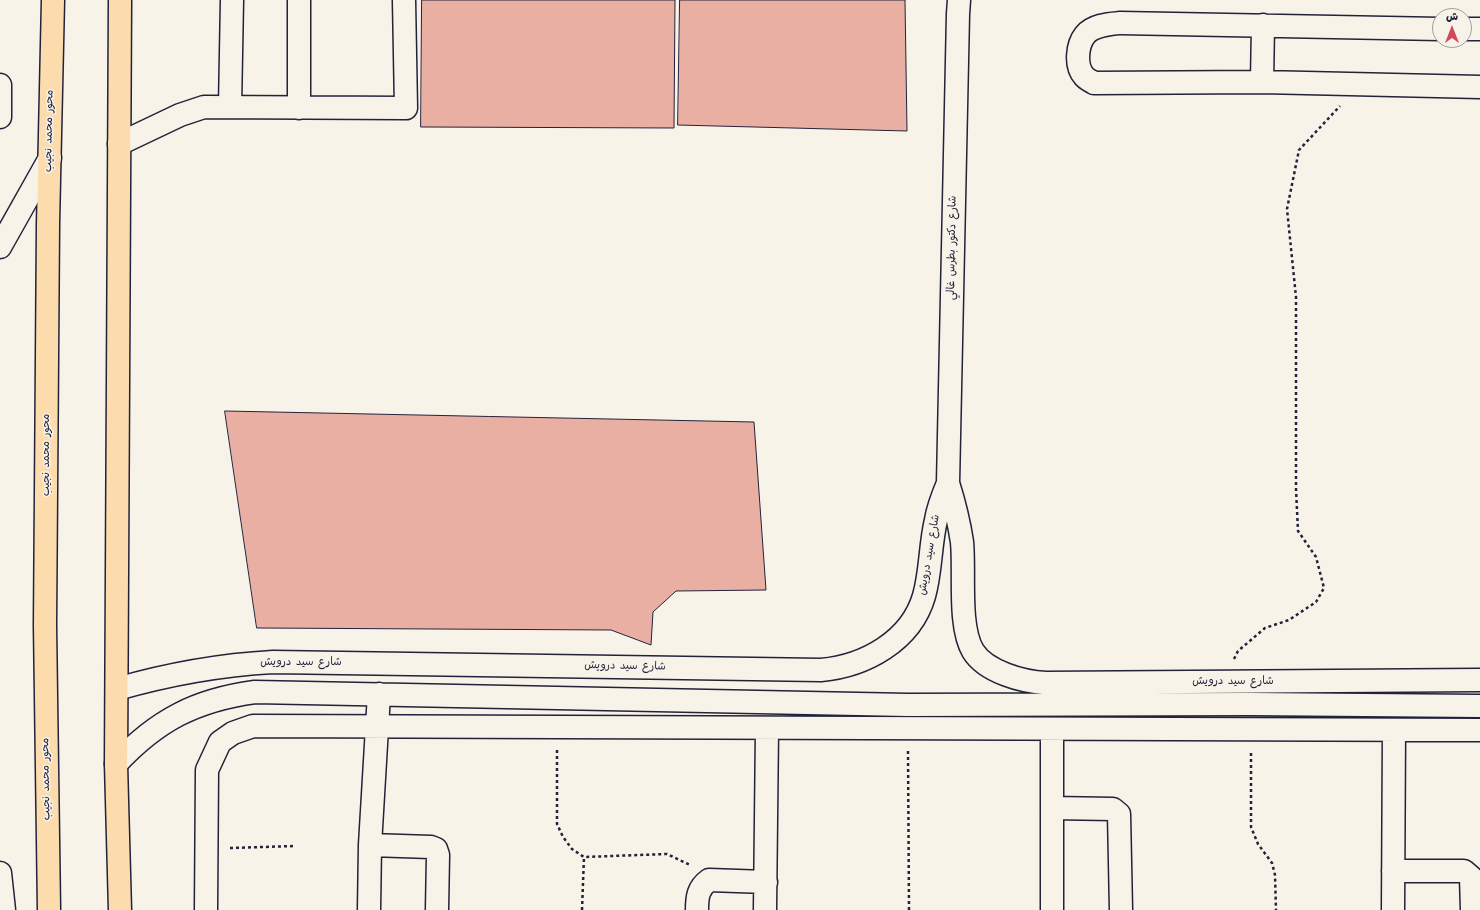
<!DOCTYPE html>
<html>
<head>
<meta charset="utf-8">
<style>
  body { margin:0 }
  #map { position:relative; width:1480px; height:910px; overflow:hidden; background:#f7f3e8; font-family:Kalam,"Playpen Sans Arabic",sans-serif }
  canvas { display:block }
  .north { position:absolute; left:1432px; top:8px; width:40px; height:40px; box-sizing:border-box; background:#f7f3e8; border:1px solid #a29fa3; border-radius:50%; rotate:0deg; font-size:11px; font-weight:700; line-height:16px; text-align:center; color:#22223b }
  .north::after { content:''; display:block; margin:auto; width:14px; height:18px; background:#d1495b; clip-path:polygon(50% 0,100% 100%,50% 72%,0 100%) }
</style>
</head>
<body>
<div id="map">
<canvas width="1480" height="910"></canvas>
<div class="north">ش</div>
</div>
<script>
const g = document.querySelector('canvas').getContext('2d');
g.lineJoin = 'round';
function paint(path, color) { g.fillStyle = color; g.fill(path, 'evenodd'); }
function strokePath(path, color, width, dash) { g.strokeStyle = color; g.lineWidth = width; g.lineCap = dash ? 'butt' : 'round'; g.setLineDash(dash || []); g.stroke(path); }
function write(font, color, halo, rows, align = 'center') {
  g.font = font + ' Kalam,"Playpen Sans Arabic",sans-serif'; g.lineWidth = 3; g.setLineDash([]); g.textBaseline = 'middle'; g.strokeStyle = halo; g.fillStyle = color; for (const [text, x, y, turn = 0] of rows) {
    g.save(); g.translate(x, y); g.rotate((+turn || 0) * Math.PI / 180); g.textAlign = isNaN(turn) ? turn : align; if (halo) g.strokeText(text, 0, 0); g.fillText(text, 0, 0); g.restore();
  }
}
const building = new Path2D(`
  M 422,0 L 675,0 L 674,128 L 421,127 Z
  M 680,0 L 905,0 L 907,131 L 678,125 Z
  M 225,411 L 754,422 L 766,590 L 676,591 L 653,612 L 651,645 L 611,630 L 257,628 Z`);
paint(building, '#e9afa3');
strokePath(building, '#22223b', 1);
const minor = new Path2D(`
  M 1440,29 L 1120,23 C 1109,24 1093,25 1085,35 C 1077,45 1075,66 1084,76 C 1086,79 1091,81 1094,83 L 1262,82 L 1480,87
  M 1464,29 L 1480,29
  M 1262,82 L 1263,25
  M 0,85 L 0,117
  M 230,107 L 232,0
  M 299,108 L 299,0
  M 119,144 L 180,115 L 204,107 L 406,108 L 404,0
  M 0,247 L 50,158
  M 948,483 C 954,502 959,522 962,542 C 965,572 958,626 973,651 C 986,672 1023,682 1046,683 L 1480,680
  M 117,689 C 169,674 219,665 273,662 L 821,670 C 865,666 911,641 924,596 C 931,572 930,545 936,520 C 938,507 943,495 948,483 L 958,14 L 959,0
  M 1052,729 L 1052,910
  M 116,764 C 157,720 196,700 255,692 L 908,705 L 1250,704 L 1480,706
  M 1052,808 L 1113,809 L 1119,814 L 1121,910
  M 370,845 L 379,694
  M 1393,871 L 1464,871 L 1471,877 L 1472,910
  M 0,873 L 4,910
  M 206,910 L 207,770 L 220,742 L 233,733 L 253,726 L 1480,730
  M 369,910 L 370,845 L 431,847 L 436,849 L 438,855 L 437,910
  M 697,910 C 697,897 698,888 709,880 L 766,882
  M 765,910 L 767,729
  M 1393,910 L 1394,730`);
const major = new Path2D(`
  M 49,910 L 45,625 L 48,224 L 53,0
  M 120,910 L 116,764 L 120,0`);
strokePath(minor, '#22223b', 25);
strokePath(major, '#22223b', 25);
strokePath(new Path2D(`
  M 1234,659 L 1238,651 L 1265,628 L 1289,620 L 1316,602 L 1324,588 L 1316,557 L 1298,531 L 1296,489 L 1296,297 L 1287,209 L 1299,150 L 1340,106
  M 557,750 L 557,824 L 563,837 L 572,849 L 584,857 L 667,854 L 690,865
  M 908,751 L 909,910
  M 1251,753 L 1251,827 L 1258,844 L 1272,863 L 1275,875 L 1276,910
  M 230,848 L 295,846
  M 582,910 L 584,857`), '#22223b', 2.5, [3, 3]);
strokePath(minor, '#f7f3e8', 22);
strokePath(major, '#fcdcac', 22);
write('11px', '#22223b', '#f7f3e8', [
  ["محور محمد نجيب",50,131,-89],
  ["شارع دكتور بطرس غالي",953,248,-89],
  ["محور محمد نجيب",47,455,-90],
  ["شارع سيد درويش",930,555,-80],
  ["شارع سيد درويش",301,663],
  ["شارع سيد درويش",625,667,1],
  ["شارع سيد درويش",1233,682],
  ["محور محمد نجيب",47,779,-91]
]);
</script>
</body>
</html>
